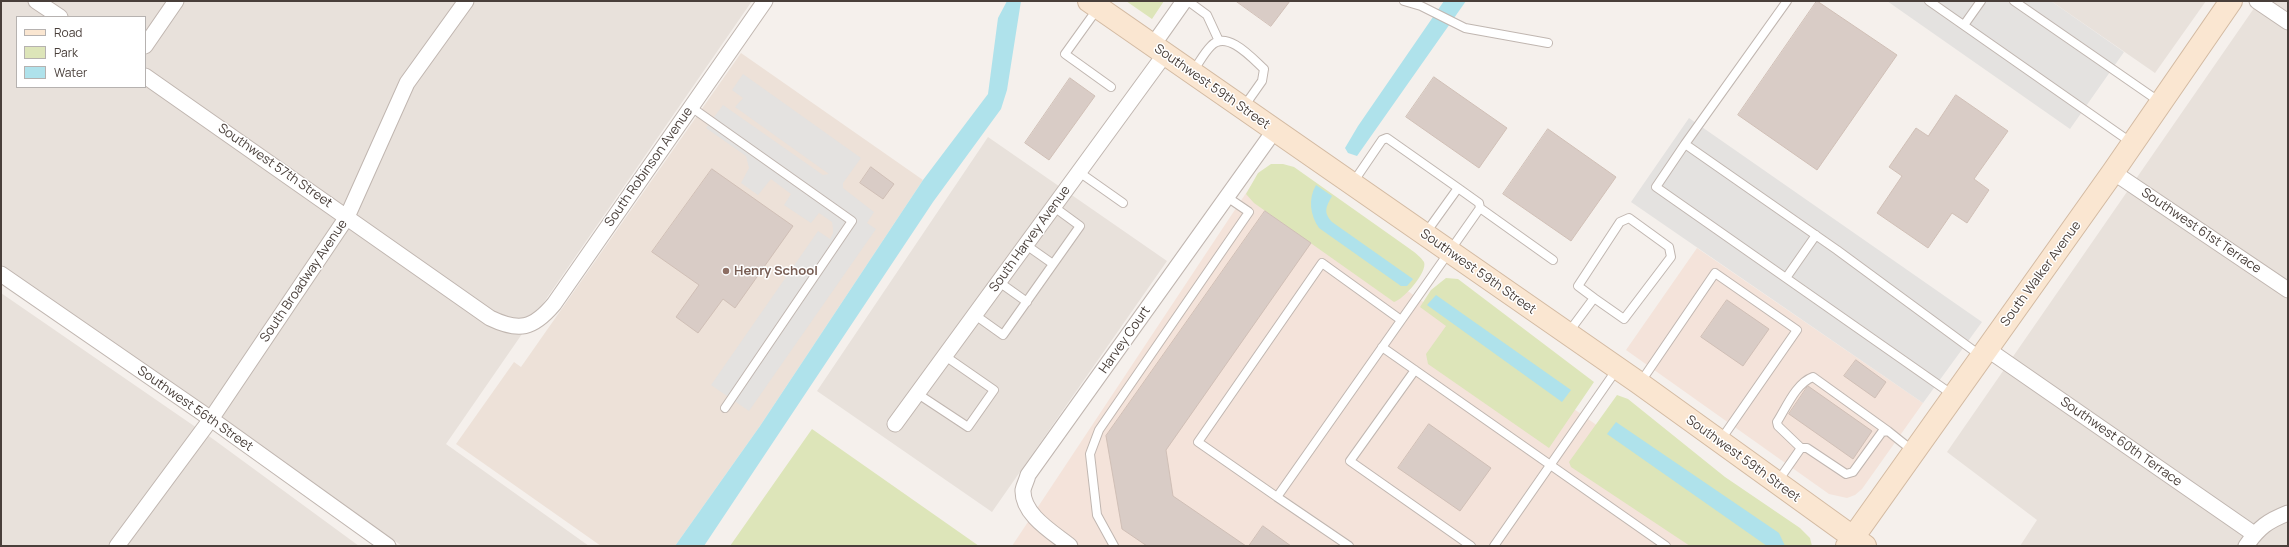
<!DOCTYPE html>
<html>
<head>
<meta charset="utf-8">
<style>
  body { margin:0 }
  #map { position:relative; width:2289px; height:547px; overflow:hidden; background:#f5f0ec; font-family:Manrope,sans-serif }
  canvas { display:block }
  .frame { position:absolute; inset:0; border:2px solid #493f3a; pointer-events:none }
  .legend { position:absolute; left:16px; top:16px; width:130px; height:72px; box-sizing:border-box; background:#fff; border:1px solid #b6b2b0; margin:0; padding:5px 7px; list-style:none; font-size:12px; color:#493f3a }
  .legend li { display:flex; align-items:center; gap:8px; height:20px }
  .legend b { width:20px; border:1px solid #b6b2b0 }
</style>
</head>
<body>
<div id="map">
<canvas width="2289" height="547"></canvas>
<div class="frame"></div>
<ul class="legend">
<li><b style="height:5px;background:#fae6d1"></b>Road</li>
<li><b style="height:11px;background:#dde5b9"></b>Park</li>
<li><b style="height:11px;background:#afe2eb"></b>Water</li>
</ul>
</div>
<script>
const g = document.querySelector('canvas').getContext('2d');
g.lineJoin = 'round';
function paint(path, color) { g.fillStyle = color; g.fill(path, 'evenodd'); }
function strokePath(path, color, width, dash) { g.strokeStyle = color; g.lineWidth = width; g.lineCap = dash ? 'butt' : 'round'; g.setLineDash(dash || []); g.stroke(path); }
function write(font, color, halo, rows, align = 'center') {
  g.font = font + ' Manrope,sans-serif'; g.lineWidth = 3; g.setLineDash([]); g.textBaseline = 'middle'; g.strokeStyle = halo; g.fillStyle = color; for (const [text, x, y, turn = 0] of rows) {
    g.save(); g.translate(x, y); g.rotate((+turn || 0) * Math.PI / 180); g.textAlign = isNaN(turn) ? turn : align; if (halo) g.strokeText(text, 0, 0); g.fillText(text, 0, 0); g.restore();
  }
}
paint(new Path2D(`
  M 1,1 L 752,1 L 446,444 L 589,546 L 402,546 L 1,265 ZM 17,17 L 145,17 L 145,87 L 17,87 Z
  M 2051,1 L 2206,1 L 2155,73 Z
  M 2259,1 L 2288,1 L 2288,546 L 2020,546 L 2037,520 L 1947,452 Z
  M 988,137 L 1167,261 L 992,512 L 817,391 Z
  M 1,293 L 213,439 L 359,546 L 1,546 Z`), '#e8e1db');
paint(new Path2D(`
  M 1256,178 L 1319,228 L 1767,546 L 1012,546 Z
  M 1697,248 L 1923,403 L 1862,489 L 1855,495 L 1847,498 L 1829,494 L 1626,350 Z`), '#f4e3da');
paint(new Path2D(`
  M 741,53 L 923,180 L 760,426 L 675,546 L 601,546 L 456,444 L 514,362 L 521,367 Z`), '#ede1d8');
paint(new Path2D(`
  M 1126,1 L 1164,1 L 1152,19 Z
  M 1271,164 L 1283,164 L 1294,167 L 1410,249 C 1414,252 1421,257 1424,262 C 1428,272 1403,300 1394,302 L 1254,203 L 1246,194 L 1258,173 Z
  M 1446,278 L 1458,279 L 1594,382 L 1549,448 L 1428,364 L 1426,354 L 1446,326 L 1420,307 L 1431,290 Z
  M 1617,395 L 1628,399 L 1725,477 L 1800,528 L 1810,538 L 1812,546 L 1690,546 L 1571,467 L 1569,462 Z
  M 812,429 L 979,546 L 730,546 Z`), '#dde5b9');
paint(new Path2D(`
  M 1887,1 L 2051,1 L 2124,52 L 2070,129 Z
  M 743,74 L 861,158 L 843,183 L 843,188 L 874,212 L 867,223 L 876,229 L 749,411 L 711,385 L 818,231 L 830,239 L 833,233 L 833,228 L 832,222 L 819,213 L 811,223 L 784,205 L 791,194 L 771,179 L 758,195 L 741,183 L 749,168 L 746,156 L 706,128 L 723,105 L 823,175 L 829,174 L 735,107 L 743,98 L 732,90 Z
  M 1689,118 L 1982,322 L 1923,403 L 1631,202 Z`), '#e4e2e0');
paint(new Path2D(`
  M 1007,1 L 1021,1 L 1007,90 L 1001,109 L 933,202 L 704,546 L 675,546 L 760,426 L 923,180 L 988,94 L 998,18 Z
  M 1444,1 L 1466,1 L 1357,156 L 1348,153 L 1345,148 L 1358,126 Z
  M 1316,185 L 1332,196 C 1326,207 1323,212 1332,222 L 1413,279 L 1407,286 L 1401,286 L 1319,228 C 1310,215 1308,199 1316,185 Z
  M 1436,295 L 1571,390 L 1562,402 L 1427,305 Z
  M 1616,422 L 1779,533 L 1785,546 L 1767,546 L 1607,434 Z`), '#afe2eb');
const building = new Path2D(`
  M 1236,1 L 1290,1 L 1271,26 Z
  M 1817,1 L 1897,55 L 1817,170 L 1738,115 Z
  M 1434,77 L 1507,128 L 1479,168 L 1406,117 Z
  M 1070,78 L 1095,96 L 1049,160 L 1025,143 Z
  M 1956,95 L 2008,131 L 1974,179 L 1989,190 L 1967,223 L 1952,213 L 1928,248 L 1877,213 L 1902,176 L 1889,167 L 1916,128 L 1928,136 Z
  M 1548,129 L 1616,177 L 1571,241 L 1503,194 Z
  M 871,167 L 894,184 L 883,199 L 860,183 Z
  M 712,169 L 793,226 L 735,308 L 723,299 L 698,333 L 676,317 L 699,285 L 652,252 Z
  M 1265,211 L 1311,243 L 1166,450 L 1173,496 L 1246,546 L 1147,546 L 1122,529 L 1106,436 Z
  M 1727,300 L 1769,329 L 1743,366 L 1701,337 Z
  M 1856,360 L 1886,382 L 1875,398 L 1844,376 Z
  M 1808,386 L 1872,431 L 1853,459 L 1789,414 Z
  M 1429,424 L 1491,468 L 1460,511 L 1398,468 Z
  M 1263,526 L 1291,546 L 1249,546 Z`);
paint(building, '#d9ccc6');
strokePath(building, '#d0bfb6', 1);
const service = new Path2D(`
  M 1188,1 L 1207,15 L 1219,41
  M 1404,1 L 1421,6 L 1465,28 L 1548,43
  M 1929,1 L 2132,143
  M 2014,1 L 2160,102
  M 1098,8 L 1065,54 L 1111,87
  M 1964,25 L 1981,1
  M 1193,71 C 1199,63 1204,53 1211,46 C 1227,29 1253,59 1264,69 L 1262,81 L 1243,108
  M 691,107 L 852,221 L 725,408
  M 1685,144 L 1787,1
  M 1079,172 L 1123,203
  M 1352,184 L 1382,140 L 1387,138 L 1458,188 L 1425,234
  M 1480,208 L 1553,260
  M 1026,245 L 1053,264
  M 1786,278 L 1816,235
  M 999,282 L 1027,302
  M 975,315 L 1003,335 L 1080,226 L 1054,207
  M 1568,333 L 1594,298 L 1624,319 L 1671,257 L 1669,247 L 1629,218 L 1620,222 L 1578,286 L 1594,298
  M 1382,347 L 1666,546
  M 1415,370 L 1350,461 L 1471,546
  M 1640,383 L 1715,273 L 1797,330 L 1720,441
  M 918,394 L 968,427 L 994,390 L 945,356
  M 1953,395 L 1656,187 L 1685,144 L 1837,250 L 1981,356
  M 1801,448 L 1778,426 L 1777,422 C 1786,408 1796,383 1813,377 L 1888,431
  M 1778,481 L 1801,448 L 1807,448 L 1846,474 L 1853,472 L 1882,432 L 1888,431 L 1913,451
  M 1277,497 L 1198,442 L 1322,263 L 1401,320
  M 1114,546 L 1097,515 L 1090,454 L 1099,430 L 1249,212 L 1227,197
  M 1349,546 L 1277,497 L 1480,208 L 1479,203 L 1458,188
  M 1494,546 L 1617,369`);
const minor = new Path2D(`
  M 36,1 L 60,17
  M 2257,1 L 2288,22
  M 1153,45 L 1184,1
  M 145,46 L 176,1
  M 145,76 L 490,318 C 519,332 533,329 554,304 L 765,1
  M 2113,172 L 2288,290
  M 1,274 L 211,419 L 388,546
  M 1987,349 L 2254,534
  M 895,424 L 1165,54
  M 117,546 L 211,419 L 347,217 L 407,83 L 466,1
  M 1070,546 C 1054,533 1022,515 1023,490 C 1024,485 1027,480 1028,475 L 1274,131
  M 2246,546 C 2259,527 2268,521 2288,513`);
const secondary = new Path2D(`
  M 1089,1 L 1639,383 L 1865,546
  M 1847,546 L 2113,172 L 2231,1`);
strokePath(service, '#c0b6b0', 10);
strokePath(minor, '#c0b6b0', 17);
strokePath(secondary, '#d3baa2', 24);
strokePath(service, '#fff', 8);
strokePath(minor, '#fff', 15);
strokePath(secondary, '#fae6d1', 22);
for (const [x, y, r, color] of [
  [726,271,4,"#8d6e63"]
]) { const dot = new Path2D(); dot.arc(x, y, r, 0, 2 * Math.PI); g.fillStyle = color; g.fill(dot); strokePath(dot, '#fff', 1.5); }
write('13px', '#493f3a', '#fff', [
  ["Southwest 59th Street",1212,87,35],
  ["Southwest 57th Street",275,166,35],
  ["South Robinson Avenue",649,167,-55],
  ["Southwest 61st Terrace",2201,231,34],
  ["South Harvey Avenue",1030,239,-54],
  ["Southwest 59th Street",1478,272,35],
  ["South Walker Avenue",2041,274,-54],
  ["South Broadway Avenue",304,281,-56],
  ["Harvey Court",1125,340,-55],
  ["Southwest 56th Street",195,409,35],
  ["Southwest 60th Terrace",2121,442,35],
  ["Southwest 59th Street",1743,459,36]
]);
write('bold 13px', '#785e54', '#fff', [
  ["Henry School",734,271]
], 'left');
</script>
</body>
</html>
